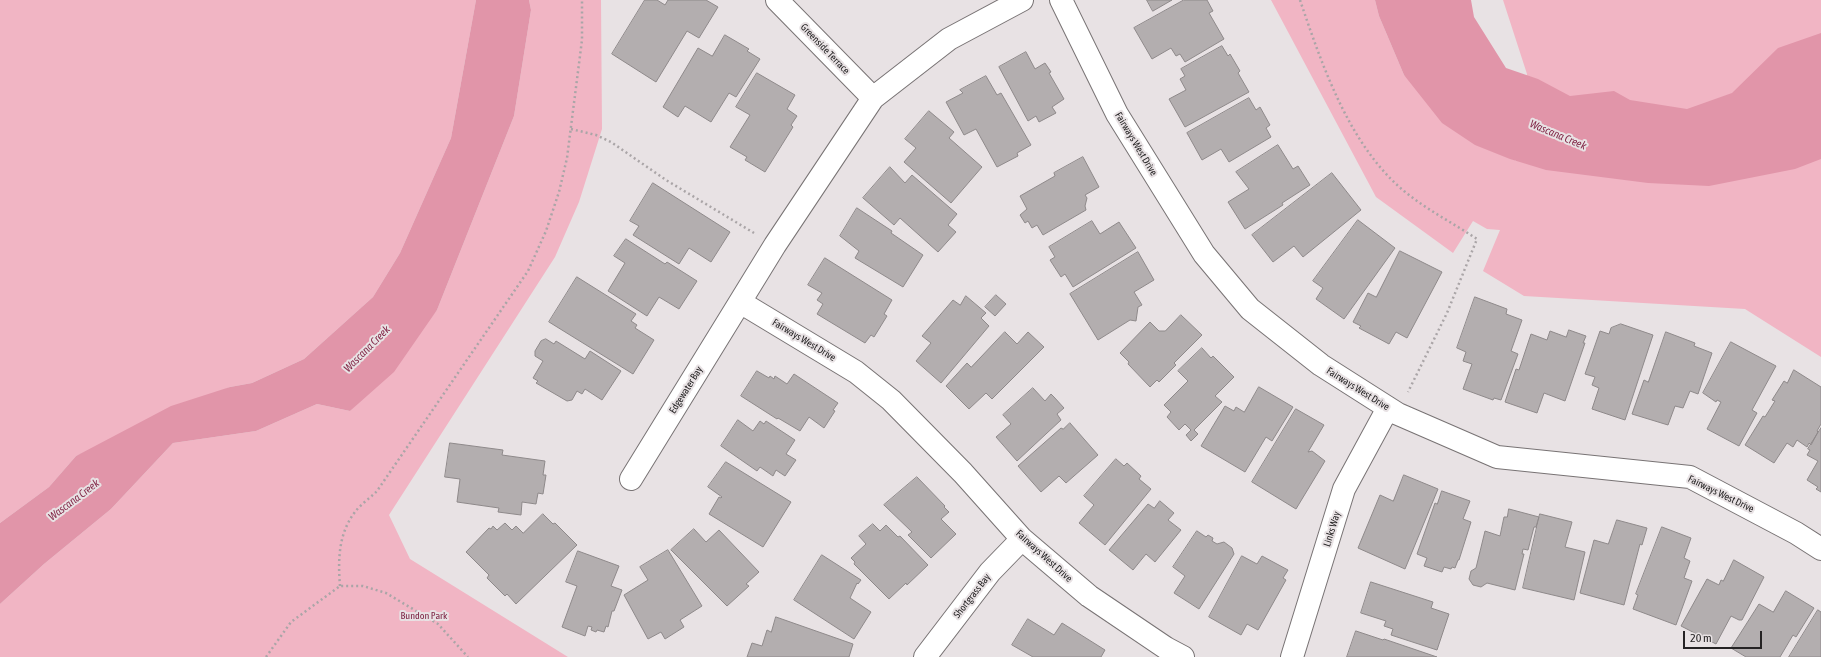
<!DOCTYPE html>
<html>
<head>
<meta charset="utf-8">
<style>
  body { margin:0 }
  #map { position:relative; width:1821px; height:657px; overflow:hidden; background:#e8e2e4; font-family:"Asap Condensed",sans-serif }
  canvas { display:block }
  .scale { position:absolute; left:1683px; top:631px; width:79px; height:18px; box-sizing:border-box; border:2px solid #252324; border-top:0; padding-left:5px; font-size:12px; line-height:14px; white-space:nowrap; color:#252324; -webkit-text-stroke:3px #e8e2e4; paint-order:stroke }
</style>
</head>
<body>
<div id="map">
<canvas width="1821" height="657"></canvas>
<div class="scale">20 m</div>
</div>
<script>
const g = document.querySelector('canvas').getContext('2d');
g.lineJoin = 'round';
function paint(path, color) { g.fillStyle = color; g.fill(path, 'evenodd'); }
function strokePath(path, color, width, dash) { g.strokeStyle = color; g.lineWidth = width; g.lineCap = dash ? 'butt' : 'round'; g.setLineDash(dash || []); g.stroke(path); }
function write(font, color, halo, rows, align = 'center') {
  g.font = font + ' "Asap Condensed",sans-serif'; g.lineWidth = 4; g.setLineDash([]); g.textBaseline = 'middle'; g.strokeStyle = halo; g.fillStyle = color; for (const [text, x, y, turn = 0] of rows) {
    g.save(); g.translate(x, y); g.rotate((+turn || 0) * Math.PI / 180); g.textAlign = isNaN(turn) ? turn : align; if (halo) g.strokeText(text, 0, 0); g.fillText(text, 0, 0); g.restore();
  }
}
paint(new Path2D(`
  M 0,0 L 476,0 L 451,138 L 400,253 L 373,297 L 304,359 L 252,383 L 230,387 L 76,456 L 49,487 L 0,523 Z
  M 529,0 L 601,0 L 602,129 L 579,202 L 555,257 L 389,515 L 410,559 L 568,657 L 0,657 L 0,604 L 44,564 L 111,509 L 173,443 L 256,431 L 317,404 L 350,411 L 437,310 L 514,116 L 531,10 Z
  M 1271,0 L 1375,0 L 1379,16 L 1404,75 L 1516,161 L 1527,74 L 1503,0 L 1821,0 L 1821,357 L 1745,309 L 1524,296 L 1483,271 L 1500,230 L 1487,229 L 1473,221 L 1453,253 L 1376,197 Z`), '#f1b5c4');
paint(new Path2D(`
  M 476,0 L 529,0 L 531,10 L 514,116 L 437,310 L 394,372 L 350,411 L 317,404 L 256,431 L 173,443 L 111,509 L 44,564 L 0,604 L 0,523 L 49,487 L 76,456 L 171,406 L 230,387 L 252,383 L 304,359 L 373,297 L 400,253 L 451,138 Z
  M 1375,0 L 1471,0 L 1474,17 L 1506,68 L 1538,79 L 1570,96 L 1614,91 L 1630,100 L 1687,109 L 1732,93 L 1778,48 L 1821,33 L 1821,159 L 1795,169 L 1709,186 L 1648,183 L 1546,170 L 1510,159 L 1475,145 L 1442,123 L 1404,75 L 1379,16 Z`), '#e195a9');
const building = new Path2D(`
  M 645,0 L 657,0 L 665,5 L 668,0 L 706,0 L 718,7 L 699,38 L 687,31 L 656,82 L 612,54 Z
  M 1147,0 L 1172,0 L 1153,11 Z
  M 1184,0 L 1207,0 L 1213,11 L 1209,13 L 1224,39 L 1185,62 L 1180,54 L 1176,56 L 1171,48 L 1152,59 L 1134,28 Z
  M 725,35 L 749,49 L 747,51 L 760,59 L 736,97 L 729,93 L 711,122 L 685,106 L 678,117 L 663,107 L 698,48 L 712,56 Z
  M 1222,46 L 1228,56 L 1230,54 L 1240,71 L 1238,73 L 1249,92 L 1185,127 L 1169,99 L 1186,90 L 1180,79 L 1185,76 L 1181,69 Z
  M 1026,52 L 1035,69 L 1045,63 L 1051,72 L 1049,73 L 1064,99 L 1052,107 L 1056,113 L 1039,122 L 1036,116 L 1028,121 L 999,67 Z
  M 757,73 L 795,95 L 787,109 L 797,116 L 791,125 L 793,127 L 765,172 L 745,160 L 747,157 L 730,147 L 750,115 L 736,107 Z
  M 986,76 L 997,95 L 1001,93 L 1031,145 L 1017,153 L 1018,156 L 997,167 L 976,129 L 964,135 L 946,102 L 963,93 L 960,90 Z
  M 1249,98 L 1256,110 L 1260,107 L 1270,125 L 1266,128 L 1271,137 L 1229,162 L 1221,149 L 1202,160 L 1187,133 Z
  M 929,111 L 954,132 L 949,138 L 982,167 L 951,203 L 904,162 L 916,148 L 905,139 Z
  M 1278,145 L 1293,169 L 1298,166 L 1310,185 L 1282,203 L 1283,205 L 1245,229 L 1228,202 L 1249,189 L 1236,172 Z
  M 1083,157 L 1099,187 L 1085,195 L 1087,198 L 1085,206 L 1086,210 L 1043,235 L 1037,225 L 1032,228 L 1028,221 L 1025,223 L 1020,215 L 1027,209 L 1020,196 L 1055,176 L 1054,173 Z
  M 890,167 L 905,183 L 912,175 L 957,214 L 948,225 L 956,232 L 938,252 L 900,218 L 894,225 L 863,198 Z
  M 1332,173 L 1361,210 L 1303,257 L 1294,246 L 1273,262 L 1252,235 Z
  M 653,183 L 730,232 L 711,262 L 689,248 L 679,264 L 633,235 L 639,226 L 630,221 Z
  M 857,208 L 892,231 L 891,233 L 923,255 L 903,287 L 855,258 L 859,251 L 840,236 Z
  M 1358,220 L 1395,248 L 1344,319 L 1316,299 L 1323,288 L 1313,281 Z
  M 1092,221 L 1100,234 L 1119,222 L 1136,248 L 1073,287 L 1065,274 L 1061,277 L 1050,260 L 1055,257 L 1049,247 Z
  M 626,239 L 665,264 L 667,262 L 697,281 L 679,309 L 659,297 L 647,316 L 608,291 L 625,263 L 614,256 Z
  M 1400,251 L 1442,272 L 1407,338 L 1396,332 L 1389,344 L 1359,328 L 1361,326 L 1353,322 L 1368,293 L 1376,297 Z
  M 1138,252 L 1154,280 L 1134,292 L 1142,305 L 1138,307 L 1136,321 L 1130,320 L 1098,340 L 1070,294 Z
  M 825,258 L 892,300 L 884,314 L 887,316 L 874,337 L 871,335 L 865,343 L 817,314 L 823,304 L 817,300 L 822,293 L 808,285 Z
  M 577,277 L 636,314 L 631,321 L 637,325 L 635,328 L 654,340 L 633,374 L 549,322 Z
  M 996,295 L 1006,304 L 995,316 L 985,307 Z
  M 966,296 L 986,313 L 981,318 L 989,326 L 941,383 L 916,361 L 931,343 L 922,336 L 953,300 L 960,305 Z
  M 1475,297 L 1507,309 L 1506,314 L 1522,320 L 1511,351 L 1518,354 L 1501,400 L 1494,398 L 1493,400 L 1463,389 L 1472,364 L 1463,361 L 1466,352 L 1457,348 Z
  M 1181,315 L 1202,335 L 1174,363 L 1176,365 L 1159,382 L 1157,380 L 1150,387 L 1129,365 L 1128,364 L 1129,362 L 1120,353 L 1150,322 L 1159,331 L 1165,331 Z
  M 1621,324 L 1653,335 L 1625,420 L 1592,409 L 1599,388 L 1592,385 L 1595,377 L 1585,374 L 1600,331 L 1609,334 L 1611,328 Z
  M 1569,330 L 1586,336 L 1583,343 L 1585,343 L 1565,401 L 1544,393 L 1537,413 L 1505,402 L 1516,369 L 1519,370 L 1531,334 L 1547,340 L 1550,331 L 1566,337 Z
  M 1005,332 L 1017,344 L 1028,332 L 1044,347 L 992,399 L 986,393 L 969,409 L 946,386 L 967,363 L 971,367 Z
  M 1666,332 L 1695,343 L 1694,346 L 1712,353 L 1698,394 L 1690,391 L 1683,408 L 1675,406 L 1668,425 L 1632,414 L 1644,380 L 1648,382 Z
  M 546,339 L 554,344 L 556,341 L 585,359 L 590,351 L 621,371 L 602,400 L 585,389 L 582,394 L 577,391 L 572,400 L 567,401 L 536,383 L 538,381 L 533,378 L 543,361 L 535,356 L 535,351 L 541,341 Z
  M 1731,342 L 1776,366 L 1752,410 L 1757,413 L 1739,446 L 1707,429 L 1721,402 L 1717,400 L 1716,402 L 1703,393 Z
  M 1202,348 L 1211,358 L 1213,356 L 1234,377 L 1215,396 L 1222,402 L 1194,430 L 1198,434 L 1191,441 L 1186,435 L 1191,430 L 1185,424 L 1179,430 L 1167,417 L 1171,412 L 1164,405 L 1188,381 L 1178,371 Z
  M 1794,370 L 1821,387 L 1821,424 L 1817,431 L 1818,432 L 1811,445 L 1809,443 L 1807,447 L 1797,440 L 1793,447 L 1787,443 L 1774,463 L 1745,445 L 1763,416 L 1765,417 L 1775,401 L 1772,400 L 1784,381 L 1787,383 Z
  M 757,371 L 769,378 L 770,376 L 774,379 L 775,376 L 787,384 L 794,374 L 838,403 L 833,410 L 835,411 L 824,428 L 809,417 L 800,431 L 778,418 L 777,419 L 741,396 Z
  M 1259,387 L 1293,407 L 1272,441 L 1266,437 L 1245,472 L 1201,446 L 1225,406 L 1234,411 L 1236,407 L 1244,412 Z
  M 1033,388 L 1045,401 L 1051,394 L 1054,397 L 1064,408 L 1057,414 L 1061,420 L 1017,461 L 996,437 L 1011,424 L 1003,415 Z
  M 1296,409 L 1324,425 L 1308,452 L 1312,451 L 1325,461 L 1296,509 L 1252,482 Z
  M 738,420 L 753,431 L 760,421 L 764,424 L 766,421 L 795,440 L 786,454 L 796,460 L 785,476 L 776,470 L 773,476 L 760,467 L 757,471 L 721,446 Z
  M 1070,423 L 1098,455 L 1066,483 L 1059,476 L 1041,492 L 1018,466 L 1061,428 L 1063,429 Z
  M 1821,428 L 1821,492 L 1816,489 L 1818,487 L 1807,480 L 1818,461 L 1807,455 L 1810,450 L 1808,449 Z
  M 450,443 L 503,450 L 502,455 L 545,461 L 543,475 L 546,475 L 543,494 L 538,493 L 536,504 L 522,502 L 521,515 L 498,512 L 499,508 L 457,502 L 460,479 L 445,477 Z
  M 1116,459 L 1124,466 L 1127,463 L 1141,476 L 1139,479 L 1151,489 L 1105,545 L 1079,523 L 1094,505 L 1084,496 Z
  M 726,462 L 791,502 L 763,547 L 709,514 L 719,497 L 721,498 L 722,497 L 708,487 Z
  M 1404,475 L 1438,489 L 1405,569 L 1358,548 L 1380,495 L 1393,501 Z
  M 917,477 L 945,506 L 944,507 L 949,512 L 941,519 L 956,534 L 931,558 L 908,535 L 912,532 L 884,505 Z
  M 1442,491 L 1470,501 L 1463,519 L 1471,522 L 1459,560 L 1458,560 L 1455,568 L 1452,567 L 1451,569 L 1444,567 L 1442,572 L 1424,566 L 1427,558 L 1417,554 L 1435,503 L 1437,504 Z
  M 1160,501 L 1174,513 L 1168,520 L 1181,530 L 1155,562 L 1146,554 L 1133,570 L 1109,550 L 1148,504 L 1154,508 Z
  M 1509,509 L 1539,517 L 1536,527 L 1534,527 L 1528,550 L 1523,549 L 1522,554 L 1524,554 L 1515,590 L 1487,583 L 1481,587 L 1473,585 L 1469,579 L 1471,571 L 1476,568 L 1485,531 L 1500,536 L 1504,517 L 1507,517 Z
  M 543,514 L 553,524 L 555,523 L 577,545 L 516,604 L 507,594 L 505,596 L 487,578 L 489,575 L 466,552 L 489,528 L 491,529 L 493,526 L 497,530 L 505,523 L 512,530 L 516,526 L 523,533 Z
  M 1540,514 L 1572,522 L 1565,547 L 1585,552 L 1574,600 L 1523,588 Z
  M 1617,520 L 1647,528 L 1642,545 L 1640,544 L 1624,605 L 1580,593 L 1594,540 L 1608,544 Z
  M 873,524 L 880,531 L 886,525 L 898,537 L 900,536 L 928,565 L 907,585 L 906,583 L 889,599 L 854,564 L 855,562 L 851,558 L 866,544 L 859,536 Z
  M 1662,527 L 1691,538 L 1684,558 L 1690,561 L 1684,578 L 1692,581 L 1676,625 L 1633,609 L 1638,595 L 1636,594 Z
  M 694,529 L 706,542 L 719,530 L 759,572 L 746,584 L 749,586 L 727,606 L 671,550 Z
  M 1197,531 L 1206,537 L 1208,535 L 1213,538 L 1212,541 L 1217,544 L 1224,542 L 1232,548 L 1234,554 L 1199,609 L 1174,593 L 1185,576 L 1173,567 Z
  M 668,550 L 702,606 L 680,620 L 684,627 L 665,639 L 661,632 L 648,639 L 624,595 L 648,580 L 640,567 Z
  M 578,551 L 619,566 L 611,586 L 622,590 L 614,611 L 612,611 L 608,627 L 606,626 L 604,632 L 597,630 L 596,632 L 591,630 L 592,627 L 588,626 L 585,636 L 562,627 L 577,586 L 566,582 Z
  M 822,555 L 861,580 L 858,584 L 857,583 L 850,598 L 871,612 L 854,639 L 794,600 Z
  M 1242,556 L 1257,564 L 1262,556 L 1288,570 L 1283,578 L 1286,580 L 1258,630 L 1247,624 L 1241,635 L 1209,617 Z
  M 1734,560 L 1764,577 L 1742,620 L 1739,620 L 1731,616 L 1716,644 L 1681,626 L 1707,579 L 1719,585 L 1721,580 L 1723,581 Z
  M 1371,582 L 1433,602 L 1431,608 L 1449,614 L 1437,650 L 1391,635 L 1393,629 L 1384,626 L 1386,621 L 1361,613 Z
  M 1786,591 L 1814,608 L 1796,637 L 1793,635 L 1780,657 L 1746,657 L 1731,648 L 1759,604 L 1773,612 Z
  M 1818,610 L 1821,612 L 1821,657 L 1789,657 Z
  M 776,617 L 853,644 L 849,657 L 747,657 L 752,643 L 762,646 L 767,630 L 771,632 Z
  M 1028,619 L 1054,635 L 1062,623 L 1105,650 L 1101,657 L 1033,657 L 1012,645 Z
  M 1356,631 L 1383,640 L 1384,639 L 1437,657 L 1347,657 Z`);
paint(building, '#b3aeaf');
strokePath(building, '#8e898a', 1);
const minor = new Path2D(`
  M 777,0 L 873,98
  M 1022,0 L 949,39 L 873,98 L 775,245 L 740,302 L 856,372 L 891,400 L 963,473 L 1022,539 L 1089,596 L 1166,648 L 1183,657
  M 1061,0 L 1117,114 L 1204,254 L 1250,309 L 1321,365 L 1398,414 L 1497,457 L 1690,477 L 1796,533 L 1821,549
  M 631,479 L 740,302
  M 925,657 L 990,572 L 1022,539
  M 1292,657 L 1344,489 L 1388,408`);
strokePath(minor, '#787374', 24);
strokePath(new Path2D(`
  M 1300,0 C 1323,68 1352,154 1413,198 C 1433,213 1456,225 1477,239 L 1447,313 L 1408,392
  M 571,129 L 596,135 L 611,142 L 666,180 L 754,233
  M 340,586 C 338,561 338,534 355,512 C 360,505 370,498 377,491 L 528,271 L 546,231 L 559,192 L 567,158 L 582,40 L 582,0
  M 266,657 L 291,622 L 340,586 L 363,586 L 386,593 L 438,624 L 468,657`), '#aaa5a7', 2.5, [2, 3]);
strokePath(minor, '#fff', 22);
write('10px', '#252324', '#e8e2e4', [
  ["Greenside Terrace",825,49,46],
  ["Fairways West Drive",1136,144,59],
  ["Fairways West Drive",804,340,31],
  ["Fairways West Drive",1358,389,32],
  ["Edgewater Bay",686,390,-58],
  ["Fairways West Drive",1721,494,26],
  ["Links Way",1332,529,-73],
  ["Fairways West Drive",1044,556,42],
  ["Shortgrass Bay",972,596,-52]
]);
write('10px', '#7d2444', '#e8e2e4', [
  ["Bundon Park",424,616]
]);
write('italic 11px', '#832949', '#e8e2e4', [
  ["Wascana Creek",1558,135,23],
  ["Wascana Creek",367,349,-45],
  ["Wascana Creek",74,500,-37]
]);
</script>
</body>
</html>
